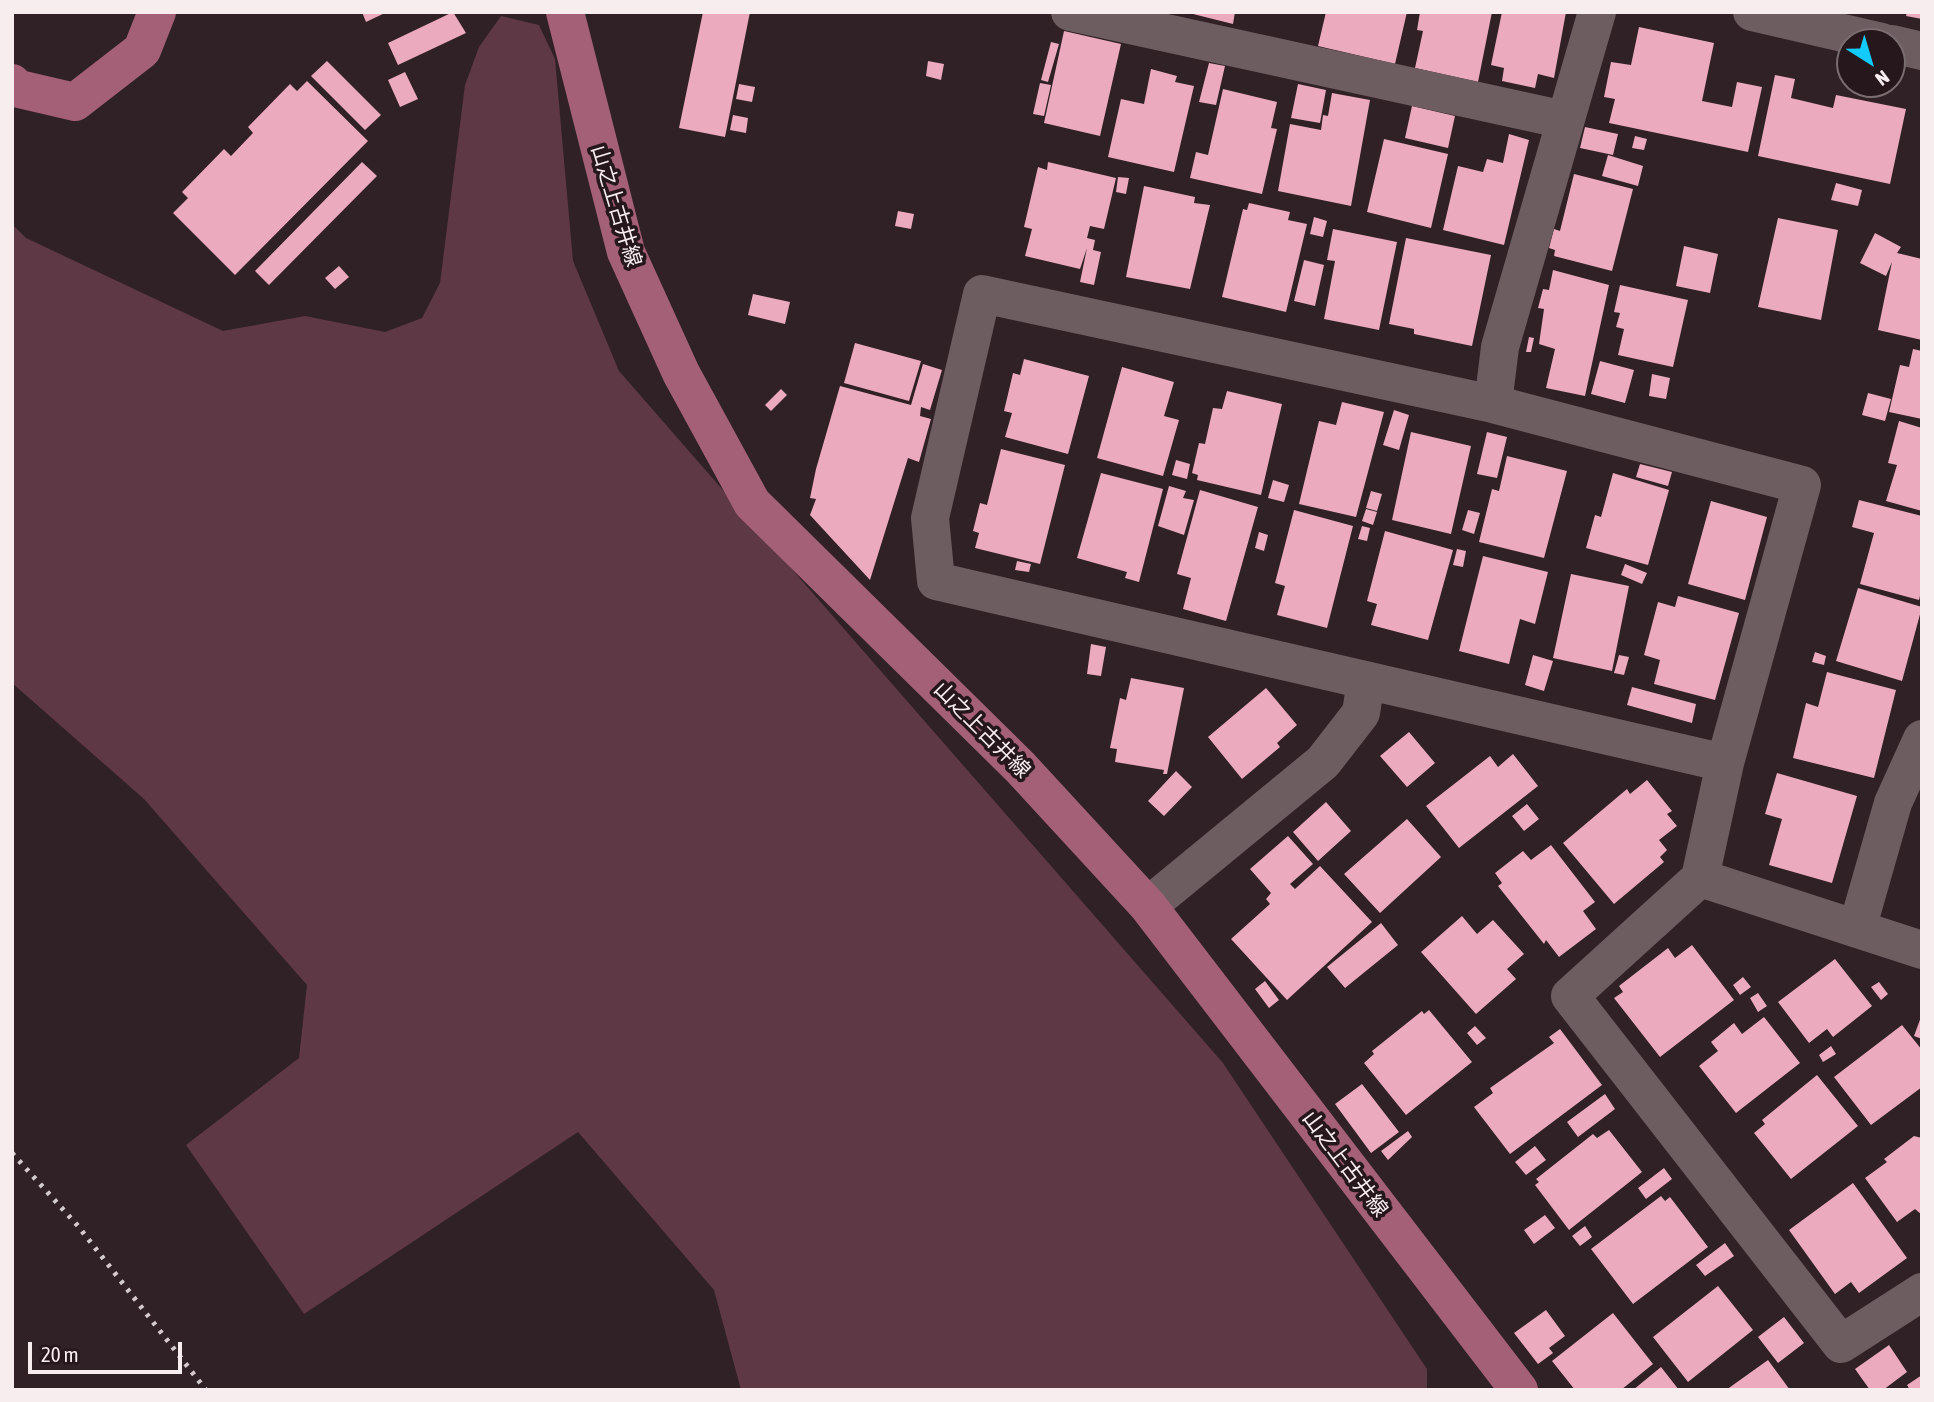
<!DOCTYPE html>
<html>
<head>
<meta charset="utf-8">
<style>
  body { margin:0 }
  #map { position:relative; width:1934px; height:1402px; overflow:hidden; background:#2f2125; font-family:"Asap Condensed",sans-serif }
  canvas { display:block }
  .frame { position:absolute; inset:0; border:14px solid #f7edef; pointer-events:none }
  .north { position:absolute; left:1836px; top:28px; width:70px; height:70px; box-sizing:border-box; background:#25171b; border:2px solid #796d70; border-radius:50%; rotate:143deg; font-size:19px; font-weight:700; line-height:28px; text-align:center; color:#f7edef }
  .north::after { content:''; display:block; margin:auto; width:24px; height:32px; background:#12cafb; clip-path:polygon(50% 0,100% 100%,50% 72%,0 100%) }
  .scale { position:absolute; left:28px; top:1342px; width:154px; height:32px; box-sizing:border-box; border:4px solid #f7edef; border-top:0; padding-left:9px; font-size:21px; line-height:24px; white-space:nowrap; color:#f7edef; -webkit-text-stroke:5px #25171b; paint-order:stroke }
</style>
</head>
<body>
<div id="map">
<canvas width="1934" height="1402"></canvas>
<div class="frame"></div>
<div class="north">N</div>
<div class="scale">20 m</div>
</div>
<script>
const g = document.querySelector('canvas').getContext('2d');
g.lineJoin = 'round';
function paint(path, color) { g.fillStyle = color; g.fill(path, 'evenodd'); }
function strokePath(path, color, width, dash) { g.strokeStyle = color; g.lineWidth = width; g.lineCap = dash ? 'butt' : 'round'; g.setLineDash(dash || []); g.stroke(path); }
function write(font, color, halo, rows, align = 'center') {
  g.font = font + ' "Asap Condensed","Noto Sans JP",sans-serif'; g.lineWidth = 7; g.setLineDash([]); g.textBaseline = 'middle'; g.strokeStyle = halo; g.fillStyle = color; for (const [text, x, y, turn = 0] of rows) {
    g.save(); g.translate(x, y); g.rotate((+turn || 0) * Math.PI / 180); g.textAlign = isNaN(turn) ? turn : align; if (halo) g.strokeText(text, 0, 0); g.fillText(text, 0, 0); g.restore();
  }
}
paint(new Path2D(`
  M 501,16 L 539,25 L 555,59 L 573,261 L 619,371 L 1223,1063 L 1427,1369 L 1427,1390 L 741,1390 L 714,1290 L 578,1132 L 304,1314 L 186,1145 L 299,1058 L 307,985 L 144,799 L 12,683 L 12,224 L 26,238 L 223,331 L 305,316 L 385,332 L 422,318 L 440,283 L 465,85 L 479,47 Z`), '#5f3845');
paint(new Path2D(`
  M 362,12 L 387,12 L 366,22 Z
  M 453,12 L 466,33 L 398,65 L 388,43 Z
  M 703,12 L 750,12 L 725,137 L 679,128 Z
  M 1185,12 L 1235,12 L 1233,24 Z
  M 1326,12 L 1407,12 L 1395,64 L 1318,46 Z
  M 1420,12 L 1492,12 L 1478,82 L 1415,68 L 1423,31 L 1417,30 Z
  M 1502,12 L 1566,12 L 1554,78 L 1538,74 L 1535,88 L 1502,81 L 1504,68 L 1491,65 Z
  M 1907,12 L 1922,12 L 1922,19 L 1906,16 Z
  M 1639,27 L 1714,43 L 1702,101 L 1732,107 L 1737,82 L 1762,87 L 1748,152 L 1609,123 L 1615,99 L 1604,97 L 1611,62 L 1631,65 Z
  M 1064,31 L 1121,44 L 1100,136 L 1044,123 Z
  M 1051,42 L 1059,44 L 1048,82 L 1041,80 Z
  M 327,61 L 381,115 L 365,130 L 311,76 Z
  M 928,61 L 944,64 L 941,80 L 926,76 Z
  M 1209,63 L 1225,66 L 1216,105 L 1199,102 Z
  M 1151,69 L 1177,76 L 1175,82 L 1194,86 L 1174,172 L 1108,157 L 1121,99 L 1144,104 Z
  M 405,72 L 418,99 L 400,107 L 388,80 Z
  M 1775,75 L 1795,79 L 1791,98 L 1833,108 L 1836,95 L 1906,109 L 1890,184 L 1758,156 Z
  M 307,81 L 368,141 L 235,275 L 173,213 L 188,198 L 182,192 L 224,149 L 231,156 L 253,133 L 248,127 L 290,84 L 297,91 Z
  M 1040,83 L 1051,85 L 1044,116 L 1033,114 Z
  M 739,84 L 755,87 L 752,102 L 736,99 Z
  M 1298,84 L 1326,90 L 1320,123 L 1291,118 Z
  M 1223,89 L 1277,102 L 1271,128 L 1277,129 L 1262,194 L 1190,178 L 1196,152 L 1208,155 Z
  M 1332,93 L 1370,100 L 1351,206 L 1278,191 L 1290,124 L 1321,130 L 1323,115 L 1328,116 Z
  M 1412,106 L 1455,116 L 1448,148 L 1405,138 Z
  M 733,115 L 748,118 L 746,133 L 730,130 Z
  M 1585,127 L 1618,134 L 1613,155 L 1580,148 Z
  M 1509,134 L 1529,140 L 1504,245 L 1443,230 L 1458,166 L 1483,172 L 1487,159 L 1503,163 Z
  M 1635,136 L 1647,139 L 1644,150 L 1632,148 Z
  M 1384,139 L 1448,154 L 1431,228 L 1367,212 Z
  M 1608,155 L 1643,166 L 1638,186 L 1602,176 Z
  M 362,162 L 377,176 L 269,285 L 255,271 Z
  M 1048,162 L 1116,178 L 1104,229 L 1090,226 L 1087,238 L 1095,240 L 1093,250 L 1101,252 L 1094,285 L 1080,282 L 1087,248 L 1080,269 L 1025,256 L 1032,229 L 1024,227 L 1038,167 L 1047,170 Z
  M 1574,174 L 1633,189 L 1612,271 L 1554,256 L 1555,250 L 1549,248 L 1554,229 L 1560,231 Z
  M 1118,177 L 1129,178 L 1126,194 L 1116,192 Z
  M 1836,183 L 1862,190 L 1858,206 L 1831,200 Z
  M 1144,186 L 1195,197 L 1194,203 L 1210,205 L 1190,289 L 1126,277 Z
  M 1249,203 L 1290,212 L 1288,220 L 1307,224 L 1286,312 L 1222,297 L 1243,209 L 1247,210 Z
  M 898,211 L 914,214 L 911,229 L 895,226 Z
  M 1314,217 L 1327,221 L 1323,237 L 1310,234 Z
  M 1778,218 L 1838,230 L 1821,320 L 1758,307 Z
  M 1333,229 L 1397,242 L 1379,330 L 1324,319 L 1335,261 L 1327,260 Z
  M 1875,233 L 1901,247 L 1897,253 L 1922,259 L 1922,340 L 1878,330 L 1892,262 L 1886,276 L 1860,263 Z
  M 1406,238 L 1491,255 L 1472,346 L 1414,334 L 1414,329 L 1389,324 Z
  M 1684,246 L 1718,254 L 1710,293 L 1676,286 Z
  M 1304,260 L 1324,265 L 1315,306 L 1294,301 Z
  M 339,266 L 349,277 L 335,289 L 325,278 Z
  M 1553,270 L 1609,285 L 1585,396 L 1546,388 L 1555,349 L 1539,344 L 1544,309 L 1538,308 L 1543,289 L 1549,290 Z
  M 1620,285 L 1688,300 L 1673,367 L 1618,355 L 1624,329 L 1616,327 L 1620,313 L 1614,312 Z
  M 753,294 L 790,302 L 785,324 L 748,315 Z
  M 1529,337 L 1534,338 L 1531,352 L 1526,352 Z
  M 855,343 L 921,361 L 909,401 L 844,383 Z
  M 1913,349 L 1922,351 L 1922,419 L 1889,412 L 1900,365 L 1909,367 Z
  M 1024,359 L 1089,376 L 1068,454 L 1005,437 L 1012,413 L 1004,411 L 1013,373 L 1020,375 Z
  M 1600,361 L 1634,370 L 1625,403 L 1591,394 Z
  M 923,364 L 942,370 L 930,410 L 921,407 L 920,416 L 931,419 L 919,462 L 908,458 L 870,580 L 810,515 L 816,499 L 810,498 L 816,469 L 840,386 L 911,405 Z
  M 1122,367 L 1174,382 L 1164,416 L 1179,420 L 1163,476 L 1097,458 Z
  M 1652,374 L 1670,378 L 1666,399 L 1649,396 Z
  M 781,389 L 787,395 L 771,411 L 765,405 Z
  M 1227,391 L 1282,404 L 1261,495 L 1197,480 L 1198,475 L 1192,473 L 1199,443 L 1205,444 L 1213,408 L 1222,409 Z
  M 1868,393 L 1891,399 L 1885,421 L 1862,415 Z
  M 1342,402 L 1384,412 L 1356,517 L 1299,504 L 1319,421 L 1336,425 Z
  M 1394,410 L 1409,415 L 1399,450 L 1383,445 Z
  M 1899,421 L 1922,428 L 1922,511 L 1886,501 L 1897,465 L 1888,463 Z
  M 1411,432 L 1471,446 L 1451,534 L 1392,520 Z
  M 1487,432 L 1507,437 L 1497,478 L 1477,474 Z
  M 1001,449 L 1065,465 L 1040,564 L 975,548 L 979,533 L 973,531 L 980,503 L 987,505 Z
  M 1507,456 L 1567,471 L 1544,558 L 1479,542 L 1492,489 L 1499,491 Z
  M 1176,460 L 1190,464 L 1187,479 L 1172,475 Z
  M 1640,464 L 1672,472 L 1668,486 L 1636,477 Z
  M 1101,473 L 1163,489 L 1139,582 L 1125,578 L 1127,572 L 1077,558 Z
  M 1613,473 L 1669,490 L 1648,565 L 1586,548 L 1595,515 L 1601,517 Z
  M 1273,480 L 1289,485 L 1284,502 L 1268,498 Z
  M 1169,486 L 1186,491 L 1183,498 L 1194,500 L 1184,535 L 1158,526 Z
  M 1200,490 L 1258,507 L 1226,621 L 1183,609 L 1191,578 L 1177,574 Z
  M 1371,491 L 1382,494 L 1377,511 L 1366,508 Z
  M 1859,500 L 1922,516 L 1922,588 L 1919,600 L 1860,584 L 1874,533 L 1852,527 Z
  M 1711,501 L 1767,517 L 1745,600 L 1688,584 Z
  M 1366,509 L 1377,512 L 1373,525 L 1362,521 Z
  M 1294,510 L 1353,526 L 1327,628 L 1277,615 L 1285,586 L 1275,583 Z
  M 1468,510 L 1480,513 L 1474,534 L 1462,530 Z
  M 1362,526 L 1370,528 L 1367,541 L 1358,539 Z
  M 1385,531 L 1453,550 L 1428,640 L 1371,625 L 1377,604 L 1367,601 Z
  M 1259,532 L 1268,535 L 1264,551 L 1255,548 Z
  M 1457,549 L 1466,551 L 1463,567 L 1453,565 Z
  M 1483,556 L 1548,572 L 1535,624 L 1520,619 L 1509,664 L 1459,651 Z
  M 1017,561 L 1031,564 L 1029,572 L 1015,570 Z
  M 1625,564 L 1647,573 L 1642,584 L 1621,575 Z
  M 1571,574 L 1629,586 L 1612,671 L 1553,658 Z
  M 1858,588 L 1922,607 L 1902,681 L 1836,661 Z
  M 1678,596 L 1739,613 L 1715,700 L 1654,684 L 1660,660 L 1644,655 L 1658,602 L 1675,607 Z
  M 1091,644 L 1106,647 L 1101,676 L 1087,674 Z
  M 1815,652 L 1826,656 L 1824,665 L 1812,662 Z
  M 1533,655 L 1553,661 L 1544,691 L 1525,685 Z
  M 1619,655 L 1629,657 L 1624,675 L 1614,673 Z
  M 1827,672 L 1896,690 L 1874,778 L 1793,758 L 1806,703 L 1818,707 Z
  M 1131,678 L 1184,688 L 1167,774 L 1163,774 L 1164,770 L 1115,762 L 1117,749 L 1110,748 L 1120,698 L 1126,700 Z
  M 1632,687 L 1696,704 L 1692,723 L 1627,705 Z
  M 1266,688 L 1297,725 L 1277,743 L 1280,747 L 1242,779 L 1208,737 Z
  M 1409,732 L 1435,763 L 1407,787 L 1380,756 Z
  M 1513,754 L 1538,786 L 1459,848 L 1426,806 L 1490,756 L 1498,767 Z
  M 1176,771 L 1192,787 L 1164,816 L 1148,801 Z
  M 1777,773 L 1857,796 L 1832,883 L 1769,865 L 1782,819 L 1765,814 Z
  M 1647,780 L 1672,811 L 1667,814 L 1677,826 L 1659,840 L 1667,850 L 1660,857 L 1664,862 L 1614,904 L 1563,843 L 1627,789 L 1630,794 Z
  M 1326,802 L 1351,831 L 1318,861 L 1293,832 Z
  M 1527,804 L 1539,819 L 1524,831 L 1512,816 Z
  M 1407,819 L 1441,857 L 1380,913 L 1344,874 Z
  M 1288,836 L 1313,864 L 1290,884 L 1295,889 L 1320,866 L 1372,922 L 1287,1000 L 1231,939 L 1270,904 L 1266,899 L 1271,893 L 1250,869 Z
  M 1551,845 L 1595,902 L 1583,911 L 1596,929 L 1559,957 L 1546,940 L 1544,944 L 1498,886 L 1502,883 L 1495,873 L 1523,851 L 1531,860 Z
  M 1462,916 L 1477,934 L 1493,920 L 1524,954 L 1507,969 L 1516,979 L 1476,1014 L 1421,952 Z
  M 1381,923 L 1398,945 L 1345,988 L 1327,967 Z
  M 1692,945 L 1734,1000 L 1660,1057 L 1614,998 L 1623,992 L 1619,986 L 1668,948 L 1675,958 Z
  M 1835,959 L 1872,1006 L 1833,1037 L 1827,1029 L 1809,1043 L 1778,1002 Z
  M 1743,977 L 1751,987 L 1740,995 L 1733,985 Z
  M 1265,981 L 1279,1000 L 1269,1008 L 1255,989 Z
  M 1879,982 L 1888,994 L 1881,1000 L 1871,987 Z
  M 1758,993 L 1767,1006 L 1758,1012 L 1750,998 Z
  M 1429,1010 L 1472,1062 L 1406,1115 L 1364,1063 L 1374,1054 L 1372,1051 L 1422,1011 L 1424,1014 Z
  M 1764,1017 L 1800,1063 L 1736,1113 L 1699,1066 L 1718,1051 L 1711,1042 L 1734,1023 L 1742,1034 Z
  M 1921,1017 L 1922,1017 L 1922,1039 L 1914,1036 Z
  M 1902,1025 L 1922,1050 L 1922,1087 L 1871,1125 L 1834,1077 Z
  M 1475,1026 L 1486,1038 L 1477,1045 L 1467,1033 Z
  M 1560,1029 L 1602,1085 L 1510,1154 L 1474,1107 L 1493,1093 L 1490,1088 L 1554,1043 L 1549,1037 Z
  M 1831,1046 L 1836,1054 L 1823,1062 L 1819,1055 Z
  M 1817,1075 L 1858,1126 L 1791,1179 L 1754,1133 L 1765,1124 L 1762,1120 Z
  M 1362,1084 L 1399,1132 L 1371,1153 L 1335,1104 Z
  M 1605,1094 L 1615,1109 L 1578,1137 L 1567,1122 Z
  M 1609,1130 L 1642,1172 L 1569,1230 L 1535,1185 L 1539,1182 L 1536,1179 L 1593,1134 L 1597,1138 Z
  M 1408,1131 L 1412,1137 L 1388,1160 L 1381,1151 Z
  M 1914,1136 L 1922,1138 L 1922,1215 L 1915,1209 L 1897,1222 L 1865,1178 L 1887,1162 L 1884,1159 Z
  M 1535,1146 L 1546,1160 L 1526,1175 L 1515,1162 Z
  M 1664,1168 L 1672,1179 L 1646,1199 L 1638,1188 Z
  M 1853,1183 L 1907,1258 L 1859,1293 L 1851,1282 L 1835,1294 L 1789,1230 Z
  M 1661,1196 L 1665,1201 L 1670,1197 L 1708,1247 L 1633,1304 L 1591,1249 Z
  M 1545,1215 L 1555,1228 L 1534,1244 L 1524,1230 Z
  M 1585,1226 L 1592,1237 L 1580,1246 L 1572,1236 Z
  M 1725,1243 L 1734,1256 L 1705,1276 L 1696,1265 Z
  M 1718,1286 L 1753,1330 L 1688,1382 L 1653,1337 Z
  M 1546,1310 L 1565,1336 L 1549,1348 L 1553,1353 L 1538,1364 L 1514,1333 Z
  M 1613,1313 L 1653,1364 L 1621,1390 L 1575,1390 L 1552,1361 Z
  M 1784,1317 L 1804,1343 L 1778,1363 L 1758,1337 Z
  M 1889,1345 L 1907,1372 L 1883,1390 L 1870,1390 L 1855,1369 Z
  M 1768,1360 L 1790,1390 L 1726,1390 Z
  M 1661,1367 L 1679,1390 L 1633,1390 Z
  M 1922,1375 L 1922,1390 L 1910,1390 L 1907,1385 Z`), '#ecaabe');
strokePath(new Path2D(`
  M 1070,12 L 1565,120
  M 1752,12 L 1882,42
  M 1892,44 L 1922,51
  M 1493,404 L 1500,347 L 1597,12
  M 1725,763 L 936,581 L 930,518 L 982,294 L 1493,404 L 1802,485 L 1725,763 L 1700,878 L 1570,996 L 1841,1344 L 1922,1292
  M 1700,878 L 1922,950
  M 1148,906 L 1323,762 L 1361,713 L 1366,680
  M 1857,929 L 1893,803 L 1922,739`), '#6d5c60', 38);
strokePath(new Path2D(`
  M 565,12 L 626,252 L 681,373 L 752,503 L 1020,767 L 1148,906 L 1519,1390
  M 12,83 L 15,88 L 75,102 L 142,50 L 157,12`), '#a46077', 38);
strokePath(new Path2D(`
  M 12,1153 L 78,1226 L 206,1390`), '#d5cbcd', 5, [3.5, 7]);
write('21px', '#f7edef', '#25171b', [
  ["山之上古井線",616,206,73],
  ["山之上古井線",982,730,45],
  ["山之上古井線",1345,1164,53]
]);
</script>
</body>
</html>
